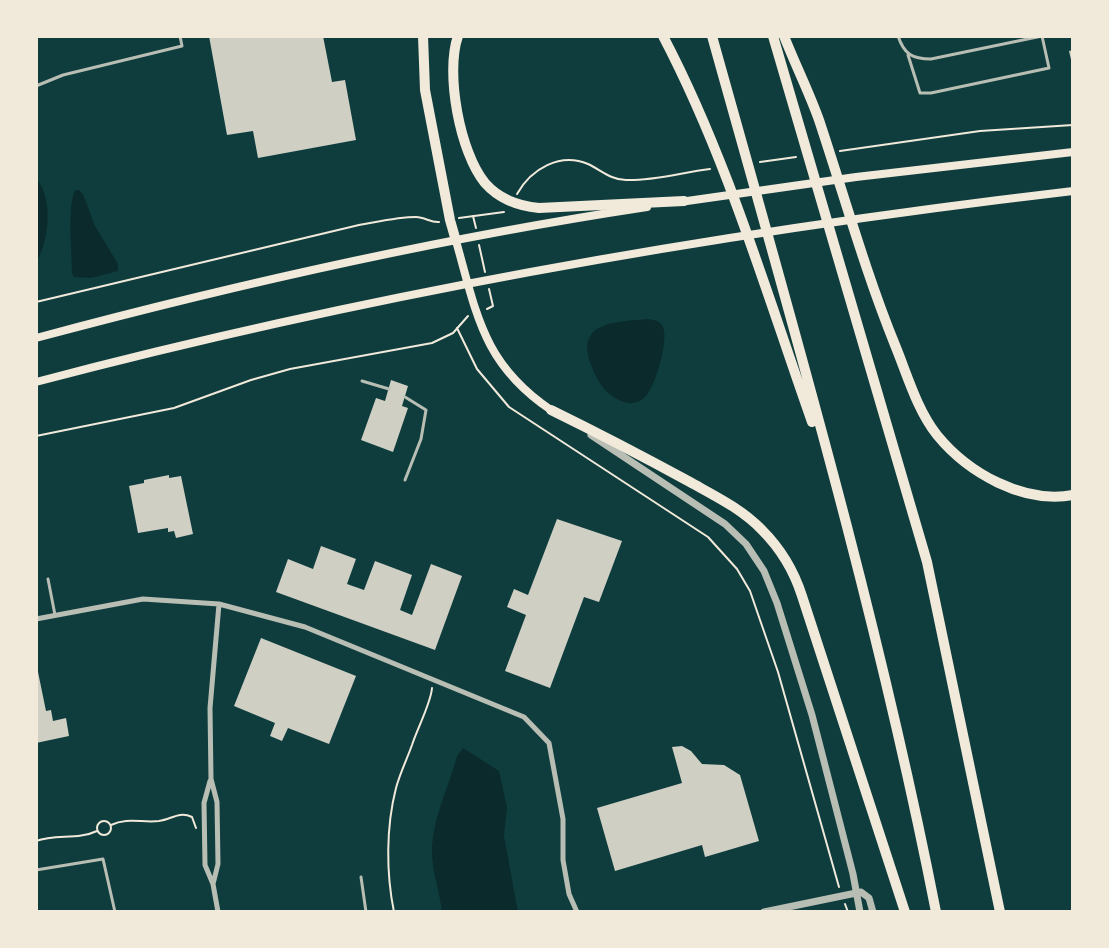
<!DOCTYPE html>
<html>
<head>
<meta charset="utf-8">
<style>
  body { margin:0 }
  #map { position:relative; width:1109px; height:948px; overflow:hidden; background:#0f3d3e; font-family:"Exo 2",sans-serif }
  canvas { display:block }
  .frame { position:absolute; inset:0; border:38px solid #f1e9da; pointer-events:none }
</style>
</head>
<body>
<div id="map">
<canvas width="1109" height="948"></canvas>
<div class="frame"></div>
</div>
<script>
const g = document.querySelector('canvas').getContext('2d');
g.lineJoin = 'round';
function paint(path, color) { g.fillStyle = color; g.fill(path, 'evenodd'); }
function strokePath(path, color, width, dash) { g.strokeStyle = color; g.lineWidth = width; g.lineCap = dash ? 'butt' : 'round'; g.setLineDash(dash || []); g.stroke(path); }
paint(new Path2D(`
  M 36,178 C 54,200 49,240 36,263 Z
  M 75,190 L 79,190 L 83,194 L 95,226 L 118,264 L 118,271 L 91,278 L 74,277 L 72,273 C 72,253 67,207 75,190 Z
  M 648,319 C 654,320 660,320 663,327 C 669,340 655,388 645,397 C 636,406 625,404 615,398 C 603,391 596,378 591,365 C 575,321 616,322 648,319 Z
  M 463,748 L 499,771 L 507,807 L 504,836 L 518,912 L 442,912 C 440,892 432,872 432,852 C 432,819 449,787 457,756 Z`), '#0a2a2b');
paint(new Path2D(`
  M 209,36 L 323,36 L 332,82 L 345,80 L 356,140 L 258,158 L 253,131 L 227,135 Z
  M 1073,50 L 1073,64 L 1072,64 L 1069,51 Z
  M 391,380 L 408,386 L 402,406 L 408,408 L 393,452 L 361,440 L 376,398 L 385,401 Z
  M 169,475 L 169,478 L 181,476 L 193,534 L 176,538 L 174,531 L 168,532 L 168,528 L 138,533 L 129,486 L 144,483 L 144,480 Z
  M 557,519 L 622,541 L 599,602 L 584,597 L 550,688 L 505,671 L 526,615 L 507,607 L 514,589 L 528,595 Z
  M 321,546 L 356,559 L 347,584 L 364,590 L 375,561 L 412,575 L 400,610 L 412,615 L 431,564 L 462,576 L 435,650 L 276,592 L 288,559 L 313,569 Z
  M 261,638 L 356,676 L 329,744 L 288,728 L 282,741 L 270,736 L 275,723 L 234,706 Z
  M 37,667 L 46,711 L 51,710 L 53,721 L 66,718 L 69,736 L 36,743 Z
  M 682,746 L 691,751 L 702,764 L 724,765 L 740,775 L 759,841 L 705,857 L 702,845 L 615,871 L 597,808 L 682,783 L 672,747 Z`), '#cfcfc3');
strokePath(new Path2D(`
  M 840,151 L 980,131 L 1073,125
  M 760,162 L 796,157
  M 517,194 C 531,169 560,152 588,164 C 601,170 611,180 626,180 C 654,181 683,172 710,169
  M 473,216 L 476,228
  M 459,218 L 504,212
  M 479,245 L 485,272
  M 36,302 L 359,225 C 377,222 397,217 416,217 C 425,217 431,223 439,222
  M 487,309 L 493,306 L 489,289
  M 457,328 L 477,369 L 509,407 L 708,537 L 737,569 L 750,591 L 778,672 L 839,887
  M 36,436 L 174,408 L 251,380 L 290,369 L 432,343 L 453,333 L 468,316
  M97 828a7 7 0 1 1 14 0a7 7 0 1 1-14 0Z
  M 111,825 C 127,817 142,823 159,821 C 172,819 179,811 192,817 L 196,828
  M 36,841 C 56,834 78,840 97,831
  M 845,904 L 848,912
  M 394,912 C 386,873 386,827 396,788 C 400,773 407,759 412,745 C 417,729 431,703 432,688`), '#f1e9da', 2);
strokePath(new Path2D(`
  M 898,36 C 904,54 912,59 931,59 L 1042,36
  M 908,55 L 920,93 L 931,93 L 1049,68 L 1042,36
  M 36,86 L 63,75 L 182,46 L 180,36
  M 362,381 L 389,389
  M 405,480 L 421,439 L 426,410 L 405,397
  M 48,579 L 55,615
  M 36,870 L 103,859 L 115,912
  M 361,877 L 366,912`), '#b8beb3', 3);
strokePath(new Path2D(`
  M 36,619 L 143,599 L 219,604 L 305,627 L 524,717 L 549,743 L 563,819 L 563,860 L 569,894 L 577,912
  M 210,781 L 204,803 L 205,865 L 213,884 L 218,912
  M 213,884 L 218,864 L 217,802 L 211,779 L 210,708 L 219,604`), '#b8beb3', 5);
strokePath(new Path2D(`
  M 591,435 L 725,524 L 746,544 L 764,571 L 777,603 L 812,715 L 853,874 L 860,912
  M 764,912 L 861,892 L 869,898 L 873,912`), '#b8beb3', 7);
strokePath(new Path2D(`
  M 680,202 L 856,177 L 1073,152
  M 456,241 C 477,315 483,364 551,410
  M 36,338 C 237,284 442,238 647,207
  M 36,382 C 376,292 723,232 1073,191`), '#f1e9da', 8);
strokePath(new Path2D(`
  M 423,36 L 425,90 L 450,220 L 456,241
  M 458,36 C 445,73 460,153 485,183 C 499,199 518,206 539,208 L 684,201
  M 663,36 C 727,158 766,292 812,422
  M 712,36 C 793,326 878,616 936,912
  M 773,36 L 927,562 L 1000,912
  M 784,36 C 795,64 809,92 819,120 C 844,195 865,271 895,345 C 907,374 917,410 937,435 C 968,473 1023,504 1073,495
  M 551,410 C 598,433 644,457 690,482 C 715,496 742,509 762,530 C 781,549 794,571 802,596 L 905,912`), '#f1e9da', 10);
</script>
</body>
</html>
